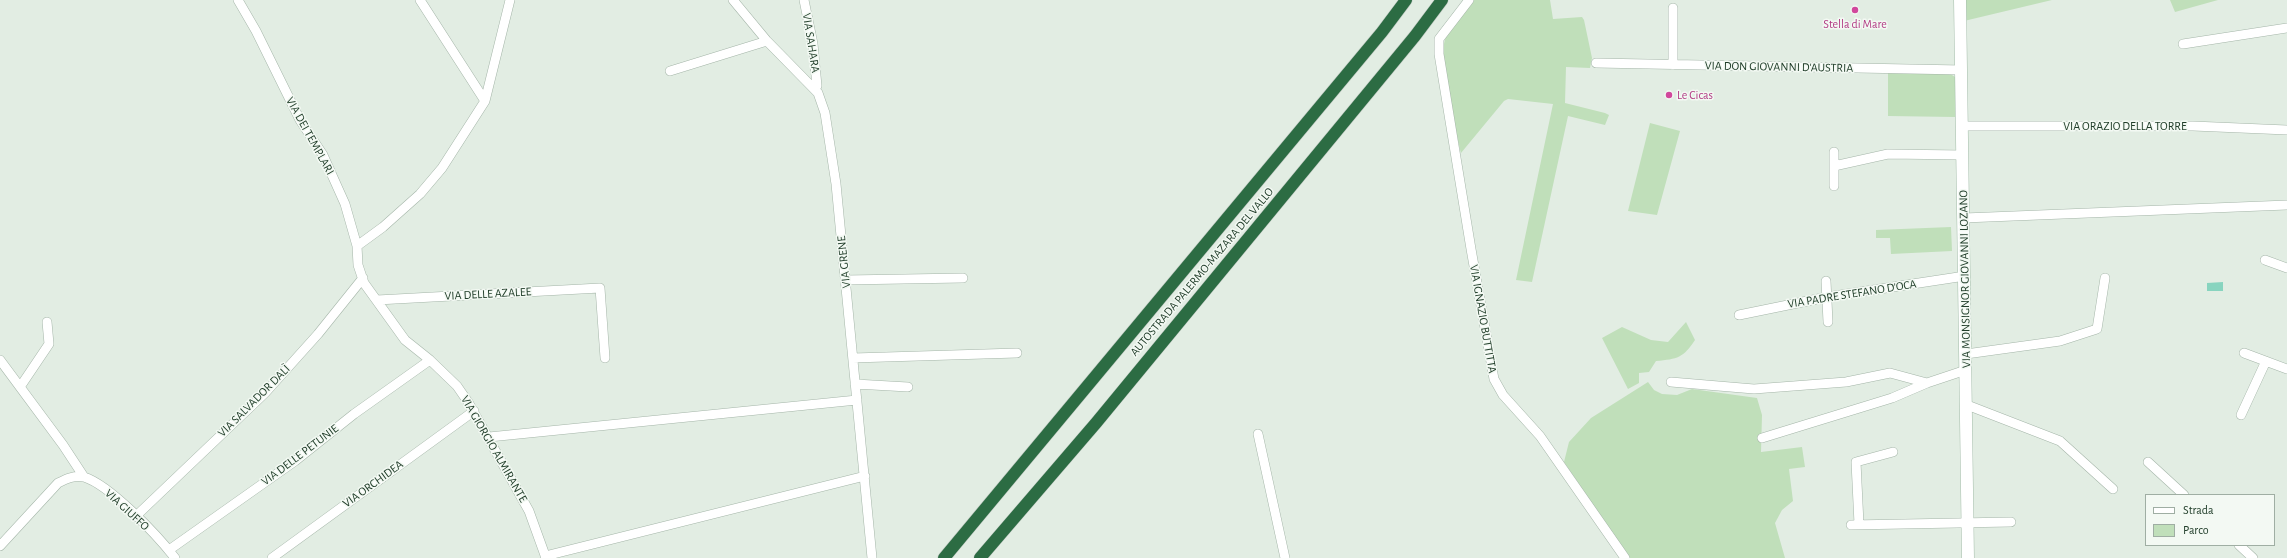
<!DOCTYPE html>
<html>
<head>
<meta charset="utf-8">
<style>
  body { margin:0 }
  #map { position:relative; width:2287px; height:558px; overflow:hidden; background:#e2ede3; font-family:"Alegreya Sans",sans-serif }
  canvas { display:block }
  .legend { position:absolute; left:2145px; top:494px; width:130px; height:52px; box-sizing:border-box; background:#f3f9f3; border:1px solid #9faea3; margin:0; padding:5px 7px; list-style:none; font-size:12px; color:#213e2a }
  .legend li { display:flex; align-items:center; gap:8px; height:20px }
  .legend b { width:20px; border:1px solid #9faea3 }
</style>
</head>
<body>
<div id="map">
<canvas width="2287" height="558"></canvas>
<ul class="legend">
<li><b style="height:5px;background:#fff"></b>Strada</li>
<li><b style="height:11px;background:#c0dfba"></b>Parco</li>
</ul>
</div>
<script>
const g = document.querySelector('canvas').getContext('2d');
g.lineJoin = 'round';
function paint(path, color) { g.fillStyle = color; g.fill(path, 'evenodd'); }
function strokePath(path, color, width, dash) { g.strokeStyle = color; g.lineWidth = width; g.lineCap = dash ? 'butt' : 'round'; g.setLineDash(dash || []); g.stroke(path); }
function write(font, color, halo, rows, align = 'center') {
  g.font = font + ' "Alegreya Sans",sans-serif'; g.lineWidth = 3; g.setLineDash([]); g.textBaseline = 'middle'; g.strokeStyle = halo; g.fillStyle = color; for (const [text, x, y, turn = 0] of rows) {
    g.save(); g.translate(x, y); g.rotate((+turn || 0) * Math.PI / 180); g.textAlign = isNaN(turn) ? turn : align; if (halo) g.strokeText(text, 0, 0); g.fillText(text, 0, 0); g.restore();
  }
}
paint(new Path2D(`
  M 1473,0 L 1550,0 L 1553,19 L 1582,17 L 1584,20 L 1592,58 L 1590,68 L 1566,67 L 1565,103 L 1605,113 L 1609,115 L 1605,125 L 1568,116 L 1532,282 L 1516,280 L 1553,104 L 1508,99 L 1504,101 L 1461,153 C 1456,128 1436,59 1446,37 C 1452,24 1464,12 1473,0 Z
  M 1964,0 L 2052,0 L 1964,21 Z
  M 2170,0 L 2218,0 L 2175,12 Z
  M 1888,72 L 1949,73 L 1955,77 L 1955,117 L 1888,116 Z
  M 1650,123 L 1680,131 L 1657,215 L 1628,211 Z
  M 1951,227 L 1952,251 L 1891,254 L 1890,238 L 1876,238 L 1876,230 Z
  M 1686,322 L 1695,340 C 1683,358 1678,359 1656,361 L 1649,372 L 1639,373 L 1639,383 L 1628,389 L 1602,338 L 1622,327 L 1651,340 L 1668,342 Z
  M 1648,382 L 1654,390 L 1662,394 L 1677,395 L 1692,389 L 1757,398 L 1762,415 L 1761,452 L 1802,447 L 1805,467 L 1789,469 L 1793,501 L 1782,510 L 1775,523 L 1785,558 L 1629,558 L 1564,462 L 1569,442 L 1591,418 Z`), '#c0dfba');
paint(new Path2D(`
  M 2223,282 L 2223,291 L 2207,291 L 2207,283 Z`), '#88d4bf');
const minor = new Path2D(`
  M 238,0 L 256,31 L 300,120 L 323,155 L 345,204 L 357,246 L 358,265 L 364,283 L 405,340 L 430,360 L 457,386 L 468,402 L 529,511 L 546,558
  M 420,0 L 485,101
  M 733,0 L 767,41 L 818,93 L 825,113 L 836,184 L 872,558
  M 804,0 L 813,44 L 817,86
  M 1469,0 L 1439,39 L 1439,54 L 1471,249 L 1494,379 L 1503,395 L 1540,436 L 1625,558
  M 2183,44 L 2287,28
  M 1596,63 L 1962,70
  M 1673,65 L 1673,8
  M 670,71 L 767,41
  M 1963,126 L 2193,126 L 2287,130
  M 1834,166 L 1888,154 L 1963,155
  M 1834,186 L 1834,152
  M 1964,218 L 2287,205
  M 357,246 L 383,227 L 420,194 L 442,168 L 485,101 L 510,0
  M 2265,260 L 2287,268
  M 846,280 L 963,278
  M 1826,281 L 1828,322
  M 377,300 L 600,288 L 605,358
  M 1739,315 L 1827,297 L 1965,276
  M 2244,353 L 2287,369
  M 1966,354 L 2060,341 L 2097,329 L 2105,278
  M 853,358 L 1017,353
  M 0,360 L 63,445 L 84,477
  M 1671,382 L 1754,389 L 1846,382 L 1890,373 L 1927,383
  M 855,384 L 908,387
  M 20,387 L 49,344 L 47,322
  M 1967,405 L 2060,441 L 2113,489
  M 2241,415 L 2266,361
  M 1258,434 L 1285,558
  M 489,437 L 857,400
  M 1762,438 L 1892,398 L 1927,383 L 1966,370
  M 2148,462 L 2184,495
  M 136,516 L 265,393 L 318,334 L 363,278
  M 1859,524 L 1856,462 L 1893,452
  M 1851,525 L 2011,522
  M 2239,545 L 2253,558
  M 0,546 L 58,483 C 66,479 74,475 84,477 C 110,485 158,536 175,558
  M 169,550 L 295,461 L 354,414 L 430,360
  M 545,556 L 865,476
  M 272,558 L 474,411`);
const secondary = new Path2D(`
  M 1960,0 L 1968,558`);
const motorway = new Path2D(`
  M 944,558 L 1382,32 L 1406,0
  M 980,558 L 1096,423 L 1415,36 L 1442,0`);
strokePath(minor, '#a4b5a8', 10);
strokePath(secondary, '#a3bca9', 13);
strokePath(motorway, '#c1c9c3', 13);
strokePath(minor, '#fff', 9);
strokePath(secondary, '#fff', 12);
strokePath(motorway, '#2c6c43', 12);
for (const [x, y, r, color] of [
  [1855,10,4,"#d1479c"],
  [1669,95,4,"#d1479c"]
]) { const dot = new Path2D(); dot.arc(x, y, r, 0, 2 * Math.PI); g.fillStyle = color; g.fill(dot); strokePath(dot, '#f3f9f3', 1.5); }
write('12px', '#b23c85', '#f3f9f3', [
  ["Stella di Mare",1855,24],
  ["Le Cicas",1677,95,"left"]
]);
write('12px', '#213e2a', '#f3f9f3', [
  ["VIA SAHARA",811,43,81],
  ["VIA DON GIOVANNI D'AUSTRIA",1779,67,1],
  ["VIA ORAZIO DELLA TORRE",2125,126],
  ["VIA DEI TEMPLARI",310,136,61],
  ["VIA GRENE",844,262,-96],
  ["AUTOSTRADA PALERMO-MAZARA DEL VALLO",1202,272,-50],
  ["VIA MONSIGNOR GIOVANNI LOZANO",1965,279,-91],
  ["VIA DELLE AZALEE",488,294,-3],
  ["VIA PADRE STEFANO D'OCA",1852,294,-9],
  ["VIA IGNAZIO BUTTITTA",1483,319,80],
  ["VIA SALVADOR DALÌ",254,401,-45],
  ["VIA GIORGIO ALMIRANTE",494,449,60],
  ["VIA DELLE PETUNIE",300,455,-37],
  ["VIA ORCHIDEA",373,484,-36],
  ["VIA GIUFFO",127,510,42]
]);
</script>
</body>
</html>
